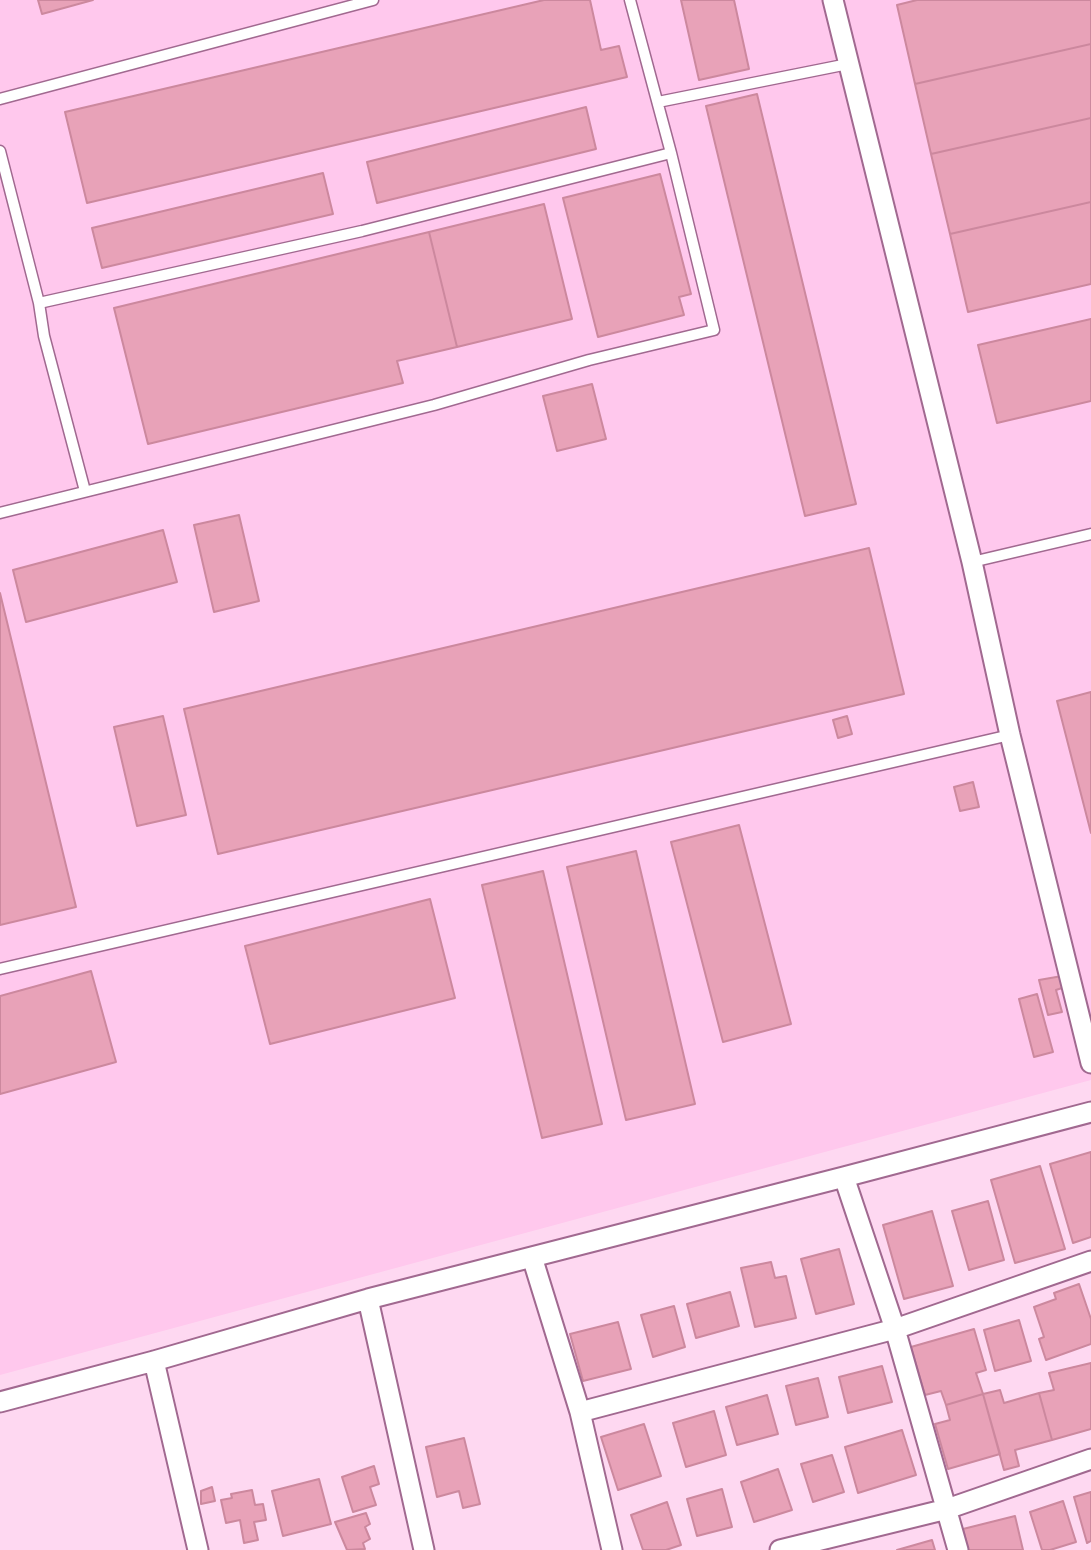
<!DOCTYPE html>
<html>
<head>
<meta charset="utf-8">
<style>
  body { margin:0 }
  canvas { display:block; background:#fed8f1 }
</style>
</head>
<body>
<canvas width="1091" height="1550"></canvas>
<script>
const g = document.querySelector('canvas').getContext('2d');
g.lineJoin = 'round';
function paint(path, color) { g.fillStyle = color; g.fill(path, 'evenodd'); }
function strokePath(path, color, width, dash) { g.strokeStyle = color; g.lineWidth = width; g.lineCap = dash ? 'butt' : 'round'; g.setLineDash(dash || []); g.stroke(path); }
paint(new Path2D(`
  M 0,0 L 1091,0 L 1091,1080 L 0,1375 Z`), '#ffc8ed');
const building = new Path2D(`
  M 38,0 L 93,0 L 42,14 Z
  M 544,0 L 590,0 L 601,50 L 619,46 L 627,77 L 87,203 L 65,112 Z
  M 681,0 L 734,0 L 749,69 L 699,80 Z
  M 917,0 L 1091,0 L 1091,44 L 915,84 L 897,5 Z
  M 1091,44 L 1091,118 L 931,154 L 915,84 Z
  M 757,94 L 856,504 L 805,516 L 706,106 Z
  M 586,107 L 596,149 L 377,203 L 367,162 Z
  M 1091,118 L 1091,202 L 950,234 L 931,154 Z
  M 323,173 L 333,214 L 102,268 L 92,228 Z
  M 660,174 L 691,294 L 679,297 L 684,315 L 598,337 L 563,198 Z
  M 1091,202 L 1091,284 L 968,312 L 950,234 Z
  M 544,204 L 572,319 L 457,347 L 429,232 Z
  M 429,232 L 457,347 L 397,361 L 403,383 L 148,444 L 114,308 Z
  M 1091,319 L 1091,401 L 997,423 L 978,345 Z
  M 592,384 L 606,439 L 557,451 L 543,396 Z
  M 239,515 L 259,601 L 214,612 L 194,525 Z
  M 163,530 L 177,582 L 26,622 L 13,570 Z
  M 869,548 L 904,694 L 218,854 L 184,709 Z
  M 0,593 L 76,907 L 0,925 Z
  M 1091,692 L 1091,833 L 1057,701 Z
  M 163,716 L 186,815 L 137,826 L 114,727 Z
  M 847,716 L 852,734 L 838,738 L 833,720 Z
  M 973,782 L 979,807 L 960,811 L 954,787 Z
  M 739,825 L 791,1024 L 723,1042 L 671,842 Z
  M 636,851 L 695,1104 L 626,1120 L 567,867 Z
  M 543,871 L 602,1124 L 542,1138 L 482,885 Z
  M 430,899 L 455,998 L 270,1044 L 245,946 Z
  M 91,971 L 116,1062 L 0,1094 L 0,996 Z
  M 1062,976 L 1065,987 L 1056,990 L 1062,1012 L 1048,1015 L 1039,980 Z
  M 1037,994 L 1053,1052 L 1034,1057 L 1019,999 Z
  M 1091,1152 L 1091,1237 L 1073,1243 L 1050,1164 Z
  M 1040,1166 L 1065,1249 L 1015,1263 L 991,1180 Z
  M 988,1201 L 1004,1260 L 969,1270 L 952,1211 Z
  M 932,1211 L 953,1286 L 904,1299 L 883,1225 Z
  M 839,1249 L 854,1304 L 816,1314 L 801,1259 Z
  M 771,1262 L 775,1278 L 786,1276 L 796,1318 L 755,1327 L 741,1268 Z
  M 1079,1284 L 1091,1319 L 1091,1344 L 1046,1360 L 1039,1339 L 1044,1337 L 1034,1307 L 1056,1299 L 1054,1293 Z
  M 730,1292 L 739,1326 L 696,1338 L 687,1304 Z
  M 674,1306 L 685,1347 L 653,1357 L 641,1315 Z
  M 1019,1320 L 1031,1361 L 995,1371 L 984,1330 Z
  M 618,1322 L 631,1369 L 583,1381 L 570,1334 Z
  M 974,1329 L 986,1370 L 976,1373 L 983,1394 L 946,1405 L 941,1391 L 925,1395 L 911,1347 Z
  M 1091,1363 L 1091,1429 L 1052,1440 L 1039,1393 L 1054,1390 L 1049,1373 Z
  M 882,1366 L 892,1402 L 848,1413 L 839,1377 Z
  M 818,1378 L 828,1417 L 796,1425 L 786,1386 Z
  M 1000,1390 L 1004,1403 L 1039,1393 L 1052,1440 L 1015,1450 L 1019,1466 L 1004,1470 L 983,1394 Z
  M 983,1394 L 1000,1454 L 948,1469 L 935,1424 L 950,1420 L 946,1405 Z
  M 767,1395 L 778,1434 L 737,1445 L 726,1407 Z
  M 714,1411 L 726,1455 L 686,1467 L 673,1423 Z
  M 644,1424 L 661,1476 L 618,1490 L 601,1437 Z
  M 902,1430 L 916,1475 L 858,1493 L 845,1447 Z
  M 464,1438 L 480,1504 L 463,1508 L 459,1491 L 437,1497 L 426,1447 Z
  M 832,1455 L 844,1492 L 813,1502 L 801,1464 Z
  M 374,1466 L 379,1484 L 370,1487 L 376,1505 L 353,1512 L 342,1477 Z
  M 778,1469 L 792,1510 L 754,1522 L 741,1482 Z
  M 319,1479 L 331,1524 L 283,1536 L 272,1491 Z
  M 212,1487 L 215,1501 L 201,1504 L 201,1491 Z
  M 722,1489 L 732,1527 L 697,1536 L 687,1499 Z
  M 252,1490 L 255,1505 L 263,1504 L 266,1520 L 254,1522 L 258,1540 L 244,1543 L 240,1520 L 226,1523 L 221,1500 L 232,1498 L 231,1494 Z
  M 1091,1492 L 1091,1541 L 1087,1543 L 1074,1497 Z
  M 1063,1501 L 1076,1542 L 1050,1550 L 1042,1550 L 1030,1512 Z
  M 667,1502 L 681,1545 L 666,1550 L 643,1550 L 631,1515 Z
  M 366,1513 L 370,1524 L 365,1527 L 370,1539 L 363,1543 L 365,1549 L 347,1550 L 335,1522 Z
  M 1015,1516 L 1023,1550 L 968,1550 L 963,1529 Z
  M 932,1540 L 935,1550 L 897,1550 Z`);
paint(building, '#e8a2b8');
strokePath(building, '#cc889e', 2);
const lane = new Path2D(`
  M 0,99 L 373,0
  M 658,102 L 848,64
  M 0,151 L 39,303 L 44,336 L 85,491
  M 39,303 L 362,231 L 671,153
  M 0,513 L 434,405 L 589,360 L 714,330 L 671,153 L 630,0
  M 972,562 L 1091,534
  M 0,969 L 1010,735`);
const street = new Path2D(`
  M 833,0 L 972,562 L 1010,735 L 1091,1063
  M 844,1177 L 895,1329 L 958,1550
  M 532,1257 L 580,1412 L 612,1550
  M 368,1299 L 424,1550
  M 154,1361 L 198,1550
  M 0,1402 L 154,1361 L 368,1299 L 844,1177 L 1091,1112
  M 580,1412 L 895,1329 L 1091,1261
  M 780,1550 L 947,1509 L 1091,1459`);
strokePath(lane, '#a16990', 13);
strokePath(street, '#a16990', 23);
strokePath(lane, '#fff', 10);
strokePath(street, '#fff', 19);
</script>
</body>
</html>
